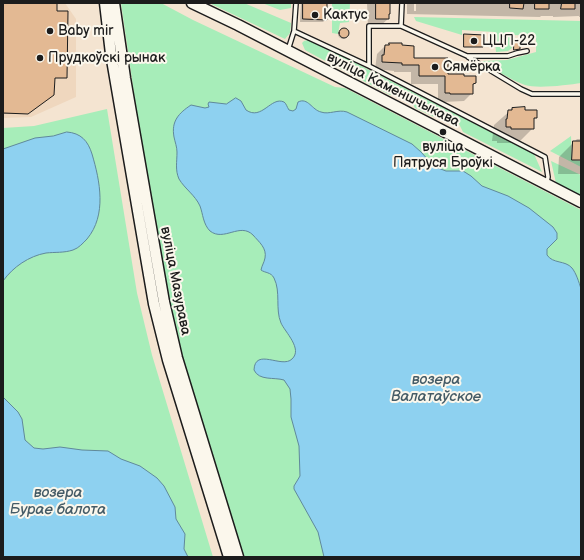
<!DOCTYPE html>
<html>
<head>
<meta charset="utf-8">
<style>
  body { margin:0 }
  #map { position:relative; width:584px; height:560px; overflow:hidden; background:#f4e4d1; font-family:"Balsamiq Sans",sans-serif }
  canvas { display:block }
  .frame { position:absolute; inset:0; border:4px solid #1c1c1c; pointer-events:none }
</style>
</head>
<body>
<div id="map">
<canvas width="584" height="560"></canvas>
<div class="frame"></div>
</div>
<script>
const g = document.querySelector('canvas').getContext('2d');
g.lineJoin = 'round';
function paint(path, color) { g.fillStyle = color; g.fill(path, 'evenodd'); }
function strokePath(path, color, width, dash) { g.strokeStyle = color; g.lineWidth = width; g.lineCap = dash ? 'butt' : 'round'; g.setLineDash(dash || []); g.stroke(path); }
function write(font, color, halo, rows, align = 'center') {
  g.font = font + ' "Balsamiq Sans",sans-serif'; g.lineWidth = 4; g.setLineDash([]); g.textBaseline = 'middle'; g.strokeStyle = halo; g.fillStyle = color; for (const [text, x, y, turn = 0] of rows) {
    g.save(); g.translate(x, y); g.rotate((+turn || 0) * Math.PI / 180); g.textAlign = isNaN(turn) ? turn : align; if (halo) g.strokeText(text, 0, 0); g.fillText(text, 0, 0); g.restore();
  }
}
paint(new Path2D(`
  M 3,3 L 65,3 L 76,19 L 76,97 L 31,117 L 3,118 Z`), '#efd7be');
paint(new Path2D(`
  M 121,3 L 161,3 L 193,20 L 335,87 L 345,88 L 581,210 L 581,557 L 243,557 L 175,339 L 144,163 Z
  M 209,3 L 244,3 L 291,23 L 290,33 L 285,39 Z
  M 262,3 L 291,3 L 291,8 L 280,10 Z
  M 332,3 L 350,3 L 349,22 L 340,23 L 338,34 L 332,33 Z
  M 414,17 L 581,21 L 581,83 C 568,85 537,89 525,85 C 510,80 495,69 482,61 L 507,60 L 536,52 L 536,36 L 513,35 L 512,48 L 508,51 L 496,52 L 494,32 L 462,30 L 462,35 L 416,21 Z
  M 308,40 L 336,53 L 534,154 L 542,172 L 463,132 L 459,124 L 443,115 L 434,117 L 415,108 L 411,101 L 396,94 L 390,95 L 316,56 L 305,50 L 302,43 L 304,41 Z
  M 107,109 L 137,293 L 152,355 L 213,557 L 3,557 L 3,128 L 34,126 Z
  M 571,136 L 572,160 L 581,161 L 581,167 L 550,151 Z
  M 551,161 L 581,175 L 581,196 L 556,183 Z`), '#a7edb9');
const water = new Path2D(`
  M 236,98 L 241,101 L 246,110 C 262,121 271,96 284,102 C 286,103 287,107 289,110 L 293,111 L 296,109 L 298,102 C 308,97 312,110 321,112 C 329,115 338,109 347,112 L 412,144 L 421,152 L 431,163 L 438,168 L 446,171 L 463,171 L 471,176 L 482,186 L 508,196 L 529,208 L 553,227 L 557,233 L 557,239 L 547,249 L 547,255 C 553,264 565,260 572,268 C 576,273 579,282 581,289 L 581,557 L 324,557 L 318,532 L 294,489 L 294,486 L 300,476 L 299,446 L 291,417 L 291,399 L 290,389 L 284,380 C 274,377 259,381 254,370 C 255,347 282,369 292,359 C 303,349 285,332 281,323 C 275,309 281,292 274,278 C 271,272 265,273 261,270 C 262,265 264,263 265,258 C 267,248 259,242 253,235 C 240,222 224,242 210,231 C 203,224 203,214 200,206 C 195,195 185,189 179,179 C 175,170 177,162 177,152 C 177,147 175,142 174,137 C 171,121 179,113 191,105 L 205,108 L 209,107 L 208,104 L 209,102 L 226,104 Z
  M 67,132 C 81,133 88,141 92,154 C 100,181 107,215 87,239 C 83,243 79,248 73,250 C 64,253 55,252 46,253 C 29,256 13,267 3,281 L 3,149 L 35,138 L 53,136 Z
  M 3,397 L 18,412 L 22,419 L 25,440 L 34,448 L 43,449 L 60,447 L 82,450 L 108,451 L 121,459 L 140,466 L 157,478 L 164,486 L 175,507 L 176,519 L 185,534 L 184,549 L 188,557 L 3,557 Z`);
paint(water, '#8ed1f0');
strokePath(water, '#60899b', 1);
paint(new Path2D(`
  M 3,3 L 56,3 L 66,78 L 54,78 L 53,94 L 26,114 L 3,114 Z
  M 301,3 L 326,3 L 326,19 L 323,22 L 300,22 Z
  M 367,3 L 389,3 L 388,19 L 379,27 L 368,27 Z
  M 407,3 L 414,3 L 414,11 L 416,11 L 416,3 L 581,3 L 581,17 L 579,17 L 579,16 L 553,17 L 553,16 L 541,16 L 540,17 L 407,14 Z
  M338 34a5 5 0 1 1 10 0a5 5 0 1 1-10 0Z
  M 389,44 L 413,59 L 447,75 L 463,77 L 475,83 L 472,86 L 472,93 L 464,101 L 443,102 L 443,101 L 438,101 L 438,84 L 411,84 L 411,72 L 394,72 L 394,71 L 375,69 L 377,54 L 385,46 Z
  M 512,109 L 524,111 L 536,117 L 533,121 L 533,128 L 518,143 L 497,143 L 497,141 L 492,141 L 494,125 Z
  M 577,139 L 581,139 L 581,174 L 558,174 L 559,157 Z`), '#0003');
const building = new Path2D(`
  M 3,3 L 57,3 L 57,11 L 68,11 L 67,78 L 55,78 L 54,95 L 28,114 L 3,113 Z
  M 303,3 L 327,3 L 327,20 L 303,19 Z
  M 376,3 L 390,3 L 390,14 L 389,14 L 389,19 L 376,19 Z
  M 510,3 L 524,3 L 523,9 L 510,8 Z
  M 535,3 L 549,3 L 549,9 L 535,9 Z
  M 562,3 L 575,3 L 575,9 L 561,9 Z
  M339 33a5 5 0 1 1 10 0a5 5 0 1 1-10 0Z
  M 464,34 L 484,35 L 483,47 L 464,47 Z
  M 514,39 L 520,39 L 520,49 L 514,50 Z
  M 389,43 L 402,43 L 402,45 L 414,46 L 414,58 L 448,58 L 448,74 L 464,74 L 464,76 L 476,76 L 476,83 L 473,84 L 473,94 L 450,94 L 450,93 L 445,93 L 445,76 L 419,76 L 419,65 L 402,65 L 402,63 L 382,62 L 382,55 L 384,55 L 385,45 L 389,45 Z
  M 525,107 L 525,110 L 537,110 L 537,118 L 534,118 L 534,129 L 511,129 L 511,127 L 506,127 L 506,119 L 507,119 L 508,110 L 512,110 L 512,108 Z
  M 573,141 L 581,141 L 581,160 L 572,160 Z`);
paint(building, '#e3b993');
strokePath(building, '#1c1c1c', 1);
const lane = new Path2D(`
  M 401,26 L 402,3
  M 294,31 L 369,66 L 545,157 L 548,177 L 547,182
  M 288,50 L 294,31 L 296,3
  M 468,57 L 521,89 L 532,94 L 581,94
  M 369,66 L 369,26 L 401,26 L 467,56 L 508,56 L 517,53 L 527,51`);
const secondary = new Path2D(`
  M 105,3 L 111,54 L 154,304 L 168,360 L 229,557
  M 114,3 L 125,78 L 164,302 L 177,358 L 238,557
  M 192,3 L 238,25 L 581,202`);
strokePath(lane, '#1c1c1c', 6);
strokePath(secondary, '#1c1c1c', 13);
strokePath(lane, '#fbf7ec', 3.5);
strokePath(secondary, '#fbf7ec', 10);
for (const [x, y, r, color] of [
  [315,15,4,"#1c1c1c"],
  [50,31,4,"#1c1c1c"],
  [474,41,4,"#1c1c1c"],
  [40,58,4,"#1c1c1c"],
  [435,67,4,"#1c1c1c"],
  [443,132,4,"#1c1c1c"]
]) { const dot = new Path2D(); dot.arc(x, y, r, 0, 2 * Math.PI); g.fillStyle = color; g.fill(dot); strokePath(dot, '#fbf7ec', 1.5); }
write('14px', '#1c1c1c', '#fbf7ec', [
  ["Кактус",323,15],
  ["Baby mir",58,31],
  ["ЦЦП-22",482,41],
  ["Прудкоўскі рынак",48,58],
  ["Сямёрка",443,67],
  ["вуліца",443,147,"center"],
  ["Пятруся Броўкі",443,163,"center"]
], 'left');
write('14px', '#1c1c1c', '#fbf7ec', [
  ["вуліца Каменшчыкава",393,90,27],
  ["вуліца Мазурава",175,281,79]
]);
write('italic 15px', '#445b66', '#fbf7ec', [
  ["возера",436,380],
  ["Валатаўское",436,397],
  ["возера",58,493],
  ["Бурае балота",58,510]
]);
</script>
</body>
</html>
